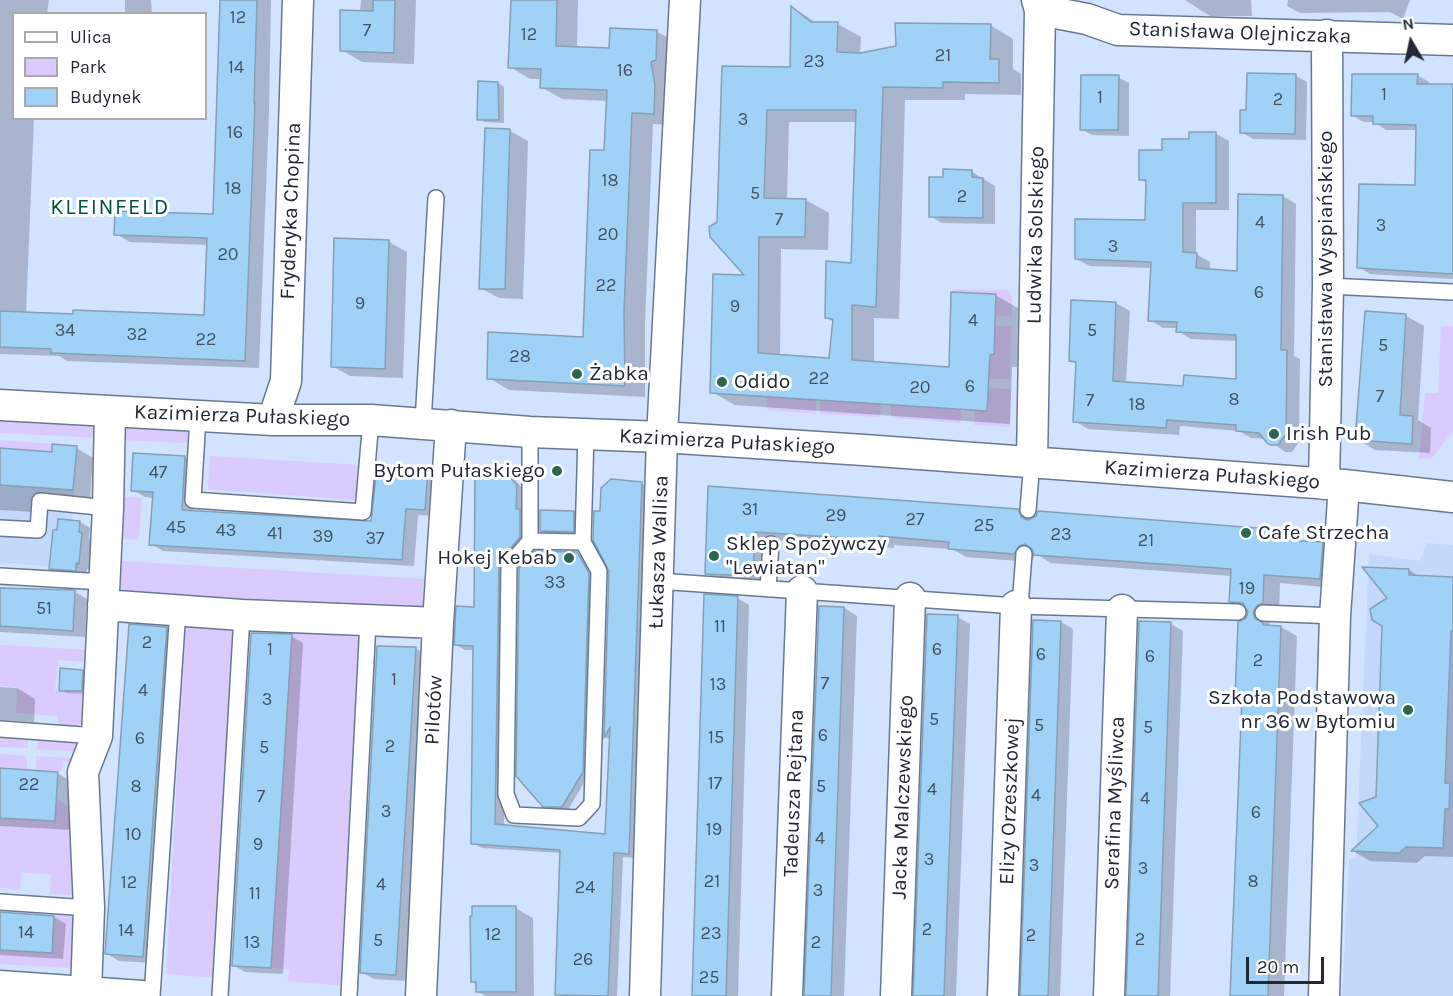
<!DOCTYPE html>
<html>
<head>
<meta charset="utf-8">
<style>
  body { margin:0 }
  #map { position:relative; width:1453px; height:996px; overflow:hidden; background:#d2e3ff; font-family:Karla,sans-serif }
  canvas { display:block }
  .legend { position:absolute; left:12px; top:12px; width:195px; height:108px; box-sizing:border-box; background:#fff; border:2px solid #a7a9ae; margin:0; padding:8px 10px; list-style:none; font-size:18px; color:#232934 }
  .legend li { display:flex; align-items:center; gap:12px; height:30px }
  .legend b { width:30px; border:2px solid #a7a9ae }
  .north { position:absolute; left:1381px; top:12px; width:60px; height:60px; -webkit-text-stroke:4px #fff; paint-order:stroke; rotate:351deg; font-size:16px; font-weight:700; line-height:24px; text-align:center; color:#232934 }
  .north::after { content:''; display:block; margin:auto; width:21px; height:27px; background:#232934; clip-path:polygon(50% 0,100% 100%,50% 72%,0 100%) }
  .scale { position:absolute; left:1246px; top:957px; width:78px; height:27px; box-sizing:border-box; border:3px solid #232934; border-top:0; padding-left:8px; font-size:18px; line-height:21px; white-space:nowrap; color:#232934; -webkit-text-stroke:4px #fff; paint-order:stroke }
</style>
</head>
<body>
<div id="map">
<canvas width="1453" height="996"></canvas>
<ul class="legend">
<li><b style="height:8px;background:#fff"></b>Ulica</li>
<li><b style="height:16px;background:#dacafd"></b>Park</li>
<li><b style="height:16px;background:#a0d2f8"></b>Budynek</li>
</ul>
<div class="north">N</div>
<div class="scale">20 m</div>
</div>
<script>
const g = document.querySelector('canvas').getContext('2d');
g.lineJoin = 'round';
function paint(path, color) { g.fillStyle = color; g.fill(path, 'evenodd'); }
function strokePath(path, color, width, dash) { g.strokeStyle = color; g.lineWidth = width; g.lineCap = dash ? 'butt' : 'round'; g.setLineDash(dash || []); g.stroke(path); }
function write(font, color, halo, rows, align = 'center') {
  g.font = font + ' Karla,sans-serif'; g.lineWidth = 6; g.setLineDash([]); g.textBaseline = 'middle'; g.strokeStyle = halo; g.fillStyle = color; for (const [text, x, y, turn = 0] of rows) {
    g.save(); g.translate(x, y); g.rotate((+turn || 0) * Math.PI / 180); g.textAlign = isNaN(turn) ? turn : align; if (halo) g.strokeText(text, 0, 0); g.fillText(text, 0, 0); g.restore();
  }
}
paint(new Path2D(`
  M 52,444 L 77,446 L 72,520 L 80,521 L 79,532 L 82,533 L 78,568 L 0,563 L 0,448 L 21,450 L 50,469 Z
  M 1426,543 L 1453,545 L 1453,996 L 1342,996 L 1349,859 L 1356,859 L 1369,554 L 1420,561 Z`), '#c4d8fb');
paint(new Path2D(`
  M 954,289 L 1007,290 L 1012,296 L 1012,317 L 995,315 L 996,294 L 951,292 Z
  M 995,326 L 1011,326 L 1010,379 L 988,379 L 990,355 L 994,354 Z
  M 1441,326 L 1453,326 L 1453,431 L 1432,458 L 1419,459 L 1425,393 L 1438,393 Z
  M 988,388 L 1011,389 L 1010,427 L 974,425 L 975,411 L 987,411 Z
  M 767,396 L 816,400 L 816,414 L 768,410 L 766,407 Z
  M 820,400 L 881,405 L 880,417 L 820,414 Z
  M 891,405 L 962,410 L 960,423 L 891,418 Z
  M 0,417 L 93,421 L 103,438 L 0,433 Z
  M 122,424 L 188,427 L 187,443 L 121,440 Z
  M 0,440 L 52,444 L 50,470 L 21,450 L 0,448 Z
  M 210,456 L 360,465 L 356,500 L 208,489 Z
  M 120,490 L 125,491 L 125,497 L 142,498 L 139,540 L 121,539 Z
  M 121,561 L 424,579 L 423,607 L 415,613 L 126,593 L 120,585 Z
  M 191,620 L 236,629 L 216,978 L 166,974 L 185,630 Z
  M 292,626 L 355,630 L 361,643 L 344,986 L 287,981 L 290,969 L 271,968 Z
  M 0,645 L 90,650 L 88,662 L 58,660 L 55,691 L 88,694 L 84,721 L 72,728 L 60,727 L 57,716 L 16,713 L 17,687 L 0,686 Z
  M 0,737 L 28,738 L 28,748 L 0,747 Z
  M 38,738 L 71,740 L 83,750 L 83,752 L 37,749 Z
  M 0,754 L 27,756 L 27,769 L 0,768 Z
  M 36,756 L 83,759 L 83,772 L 63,760 L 62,771 L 36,770 Z
  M 56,798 L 81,816 L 76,895 L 50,894 L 51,875 L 22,872 L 20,890 L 0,888 L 0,818 Z
  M 66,915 L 73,917 L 73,963 L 69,968 L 0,964 L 0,950 L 51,953 L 54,916 Z`), '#dacafd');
paint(new Path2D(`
  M 0,0 L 49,0 L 47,14 L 14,14 L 14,118 L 34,118 L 26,314 L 205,317 L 208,245 L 130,242 L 116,234 L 214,215 L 221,0 L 271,0 L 269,112 L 259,368 L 67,361 L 59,356 L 0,354 Z
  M 125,0 L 151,0 L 152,14 L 125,14 Z
  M 361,0 L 416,0 L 414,64 L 362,62 L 342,50 L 360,12 Z
  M 512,0 L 578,0 L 577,48 L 610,49 L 656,31 L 677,43 L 674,125 L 653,124 L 645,324 L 645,397 L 509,390 L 489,378 L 585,338 L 606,151 L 608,101 L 562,99 L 541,87 L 542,79 L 530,79 L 510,67 Z
  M 1185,0 L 1251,0 L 1252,16 L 1210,16 Z
  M 1288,0 L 1410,0 L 1403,19 L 1390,12 L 1300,13 L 1287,6 Z
  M 793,8 L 817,23 L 838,24 L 861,37 L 860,54 L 990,25 L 1013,39 L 1013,69 L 1021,74 L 1021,95 L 965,94 L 965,100 L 905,100 L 899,319 L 874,318 L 874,363 L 950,368 L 995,295 L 1018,308 L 1017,367 L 1012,367 L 1010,424 L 735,405 L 712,392 L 747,276 L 719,222 L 723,68 L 791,69 ZM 789,122 L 857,122 L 852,264 L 826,318 L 834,322 L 831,360 L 780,356 L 781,249 L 828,250 L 829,213 L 806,200 L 787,200 Z
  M 1417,75 L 1429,82 L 1429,85 L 1453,86 L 1453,279 L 1370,274 L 1359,267 L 1417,186 L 1417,130 L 1386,130 L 1374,122 L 1364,122 L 1353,116 Z
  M 1296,76 L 1307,82 L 1306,140 L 1253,139 L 1241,132 L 1248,111 Z
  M 1118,77 L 1129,83 L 1129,136 L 1092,135 L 1081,129 Z
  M 498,83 L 504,87 L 504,123 L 485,122 L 479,119 Z
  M 510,131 L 528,141 L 523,299 L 499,298 L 480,288 Z
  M 1216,134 L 1229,141 L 1229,210 L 1196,210 L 1196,254 L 1210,262 L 1210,270 L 1238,272 L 1283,196 L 1296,204 L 1294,356 L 1300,359 L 1299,442 L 1292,452 L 1285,452 L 1267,439 L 1251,438 L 1239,431 L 1180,426 L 1179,435 L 1088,429 L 1075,421 L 1077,364 L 1070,360 L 1072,301 L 1116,303 L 1130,311 L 1126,383 L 1184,387 L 1237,381 L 1237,341 L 1191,339 L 1178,331 L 1178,328 L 1163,328 L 1150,320 L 1152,268 L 1090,266 L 1076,259 L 1147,222 L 1147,183 L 1141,179 L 1163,151 L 1190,141 Z
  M 971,171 L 995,186 L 995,224 L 942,223 L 930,216 L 944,179 Z
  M 336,240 L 389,242 L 407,252 L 403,378 L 350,376 L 332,366 Z
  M 1406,316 L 1424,326 L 1418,420 L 1431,428 L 1430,453 L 1375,450 L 1357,439 Z
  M 76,448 L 93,458 L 90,499 L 36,495 L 34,512 L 0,510 L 0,450 L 53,454 Z
  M 185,457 L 197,464 L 194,512 L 372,523 L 427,472 L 439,479 L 437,516 L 418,515 L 414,566 L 163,551 L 151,544 L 154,498 L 145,497 L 133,490 Z
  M 505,475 L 515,480 L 525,491 L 529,543 L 508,570 L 504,826 L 606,836 L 611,740 L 605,737 L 610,571 L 601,513 L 641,483 L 650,488 L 637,858 L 623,857 L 617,996 L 559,996 L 556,994 L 561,853 L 482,848 L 473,843 L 475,650 L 465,650 L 456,645 L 475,609 Z
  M 709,487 L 1018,511 L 1032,519 L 1283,531 L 1299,540 L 1299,542 L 1322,544 L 1338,553 L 1336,588 L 1280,583 L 1279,612 L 1274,613 L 1269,622 L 1270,627 L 1281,627 L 1297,636 L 1284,996 L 1232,996 L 1243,700 L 1236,696 L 1250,611 L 1231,601 L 1232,576 L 1051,563 L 1036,554 L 1031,562 L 966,557 L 952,549 L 894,545 L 894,548 L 771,540 L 769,585 L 723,583 L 706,573 Z
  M 574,512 L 579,515 L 579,534 L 547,534 L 541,531 Z
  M 80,522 L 90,528 L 89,539 L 92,540 L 90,569 L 87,569 L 86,576 L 61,574 L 51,568 Z
  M 577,553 L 583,557 L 594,578 L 588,776 L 568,810 L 550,809 L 544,805 Z
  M 1409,570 L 1420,577 L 1453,578 L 1453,857 L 1425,856 L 1417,863 L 1370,861 L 1353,851 L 1380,826 L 1378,798 L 1389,598 Z
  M 0,589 L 75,592 L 87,599 L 85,637 L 0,632 Z
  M 737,598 L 749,605 L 738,996 L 693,996 Z
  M 844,608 L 857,616 L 844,996 L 806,996 Z
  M 957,617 L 970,624 L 956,996 L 915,996 Z
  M 1061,622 L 1073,629 L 1060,996 L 1022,996 Z
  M 1140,623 L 1171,624 L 1183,631 L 1170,996 L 1128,996 Z
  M 166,628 L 178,635 L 154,963 L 119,961 L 107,954 Z
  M 291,636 L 303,643 L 283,974 L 245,972 L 233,965 Z
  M 415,648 L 427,655 L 407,981 L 374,979 L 361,972 Z
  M 82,671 L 88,674 L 87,694 L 66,693 L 61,690 Z
  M 0,687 L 17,688 L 35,699 L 34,722 L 0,720 Z
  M 0,770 L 57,773 L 76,784 L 73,830 L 0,826 Z
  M 515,908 L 533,918 L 534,996 L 486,996 L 477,991 L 477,985 L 472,982 Z
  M 0,914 L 54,917 L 66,924 L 63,959 L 0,955 Z`), '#0003');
const building = new Path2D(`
  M 220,0 L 257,0 L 254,103 L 255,103 L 245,361 L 51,353 L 51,349 L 0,347 L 0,311 L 73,314 L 73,310 L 204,315 L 207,238 L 114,235 L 115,211 L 213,214 Z
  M 373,0 L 395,0 L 394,53 L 340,51 L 340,10 L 373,11 Z
  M 511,0 L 557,0 L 556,46 L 609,48 L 610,28 L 657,30 L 656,60 L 651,62 L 655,85 L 654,114 L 632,113 L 624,311 L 625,386 L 487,379 L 488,332 L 583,337 L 590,150 L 604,150 L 607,90 L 540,88 L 541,69 L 508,68 Z
  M 791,6 L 811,22 L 838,22 L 837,52 L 860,53 L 896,46 L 895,23 L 991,24 L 990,59 L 999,59 L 999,83 L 943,82 L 943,88 L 883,87 L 876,307 L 852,305 L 852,360 L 949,367 L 951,292 L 996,294 L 994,354 L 990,355 L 987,411 L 710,393 L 713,274 L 744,275 L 710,237 L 709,227 L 717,222 L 722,66 L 790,67 ZM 767,110 L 856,110 L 851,263 L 826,261 L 825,318 L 833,319 L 829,358 L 758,353 L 759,237 L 805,237 L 806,199 L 764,198 Z
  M 1247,73 L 1296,74 L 1295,134 L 1240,133 L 1240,110 L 1246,110 Z
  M 1352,74 L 1418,74 L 1417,84 L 1453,84 L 1453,274 L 1357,268 L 1359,184 L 1415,185 L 1416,125 L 1373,124 L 1373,116 L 1351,116 Z
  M 1081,75 L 1119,75 L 1118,130 L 1080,130 Z
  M 478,81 L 498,82 L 499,120 L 477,120 Z
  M 485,128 L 510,129 L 505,289 L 479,289 Z
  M 1189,132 L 1216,132 L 1216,203 L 1183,203 L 1183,252 L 1197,253 L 1196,268 L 1237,271 L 1238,194 L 1283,195 L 1281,350 L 1287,350 L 1286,434 L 1278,445 L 1270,445 L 1267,443 L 1259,433 L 1236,431 L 1236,425 L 1167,420 L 1166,428 L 1073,422 L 1076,362 L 1069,361 L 1071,300 L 1116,302 L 1113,381 L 1183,386 L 1184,375 L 1236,379 L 1236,335 L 1176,332 L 1177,322 L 1148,321 L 1151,262 L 1075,259 L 1075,219 L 1145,220 L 1146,180 L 1139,180 L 1139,150 L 1162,150 L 1162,139 L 1189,139 Z
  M 943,169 L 972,170 L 972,177 L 983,178 L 983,218 L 929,217 L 929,177 L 943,177 Z
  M 334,238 L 389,240 L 385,369 L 331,367 Z
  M 1365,311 L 1406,314 L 1400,415 L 1413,416 L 1412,444 L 1355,440 Z
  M 52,444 L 77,446 L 73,490 L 0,485 L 0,448 L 52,452 Z
  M 133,453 L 185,456 L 182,510 L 371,521 L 377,467 L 428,470 L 425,510 L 406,509 L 402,560 L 149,545 L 153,492 L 131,491 Z
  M 475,472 L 506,473 L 517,485 L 516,509 L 520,509 L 520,537 L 502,559 L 499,565 L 495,824 L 605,834 L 610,727 L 604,738 L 609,571 L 593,540 L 594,511 L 600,511 L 601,488 L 611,479 L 642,482 L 629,854 L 614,853 L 608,996 L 555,995 L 560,850 L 471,844 L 473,646 L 454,645 L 456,606 L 474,607 Z
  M 708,486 L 1018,509 L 1022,518 L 1028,520 L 1036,516 L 1038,511 L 1283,530 L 1283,540 L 1323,542 L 1320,579 L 1264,575 L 1263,603 L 1258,605 L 1253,612 L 1255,618 L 1263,623 L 1263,625 L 1281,626 L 1268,996 L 1230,996 L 1242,697 L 1235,697 L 1238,622 L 1246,618 L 1248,612 L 1243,603 L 1229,602 L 1231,569 L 1034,555 L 1032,549 L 1025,544 L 1019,546 L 1014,554 L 948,549 L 949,542 L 879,536 L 878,540 L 755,532 L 753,576 L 705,574 Z
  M 540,510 L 574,511 L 574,532 L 540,531 Z
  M 58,519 L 80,521 L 79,532 L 82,533 L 79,564 L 76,563 L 76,571 L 49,569 L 53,530 L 57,530 Z
  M 534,551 L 577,552 L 589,573 L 583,772 L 562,807 L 543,807 L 516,776 L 519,569 Z
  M 1362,567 L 1409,569 L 1409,575 L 1453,577 L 1453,631 L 1451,631 L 1445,783 L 1450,783 L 1449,809 L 1445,809 L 1443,848 L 1406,847 L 1399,853 L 1351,851 L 1378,826 L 1359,803 L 1376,797 L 1382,626 L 1372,620 L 1370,609 L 1387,598 Z
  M 0,588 L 75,590 L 73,631 L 0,626 Z
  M 704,594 L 738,596 L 726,996 L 692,996 Z
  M 819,606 L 844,607 L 831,996 L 804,996 Z
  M 927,614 L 958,615 L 944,996 L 913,996 Z
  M 1033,620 L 1061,621 L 1048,996 L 1020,996 Z
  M 1139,621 L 1171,622 L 1158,996 L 1126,996 Z
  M 129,624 L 167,627 L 143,957 L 105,954 Z
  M 251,633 L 292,634 L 271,968 L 232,966 Z
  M 377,646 L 416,647 L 396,975 L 360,973 Z
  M 60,668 L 83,670 L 82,691 L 59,691 Z
  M 0,768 L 58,772 L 55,821 L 0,818 Z
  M 472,906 L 516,906 L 516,992 L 476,992 L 476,982 L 471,982 L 470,916 L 472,916 Z
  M 0,912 L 54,916 L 52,953 L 0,950 Z`);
paint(building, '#a0d2f8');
strokePath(building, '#859fb4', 1.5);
const lane = new Path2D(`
  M 1328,286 L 1453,292
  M 198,417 L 193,500 L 363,512 L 371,420
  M 423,423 L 436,198
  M 530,432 L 530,541 L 509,565 L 506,794 L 514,815 L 579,818 L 592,804 L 599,571 L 583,542 L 586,433
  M 1028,510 L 1032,461
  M 0,528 L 38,530 L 40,501 L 108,508
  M 530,541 L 583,542
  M 0,576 L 104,582
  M 658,581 L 1016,606 L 1238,612
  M 768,589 L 771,544
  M 1020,606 L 1024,554
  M 1263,613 L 1335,616
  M 0,729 L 97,736
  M 0,902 L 89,908
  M 152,996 L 178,609
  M 220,996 L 242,615
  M 349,996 L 368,621`);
const street = new Path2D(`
  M 1037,0 L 1040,10 L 1087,19 L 1118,30 L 1453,40
  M 0,405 L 273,420 L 371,420 L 530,432 L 662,437 L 864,450 L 1344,485 L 1453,497
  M 273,420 L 286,381 L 298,0
  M 1032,461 L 1040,10
  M 1324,484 L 1328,286 L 1327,35
  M 103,605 L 242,615 L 438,623
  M 0,986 L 142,996
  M 86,993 L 89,908 L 83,772 L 97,736 L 108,508 L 110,412
  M 421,996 L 438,623 L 451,425
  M 645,996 L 662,437 L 685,0
  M 787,996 L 802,591
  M 896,996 L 910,598
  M 1003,996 L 1016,606
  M 1109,996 L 1122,610
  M 1324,996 L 1335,616 L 1344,485`);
strokePath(lane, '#697891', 18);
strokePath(street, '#697891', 33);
strokePath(lane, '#fff', 15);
strokePath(street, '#fff', 30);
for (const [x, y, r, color] of [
  [577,374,6,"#2b6651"],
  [722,382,6,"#2b6651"],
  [1274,434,6,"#2b6651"],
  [557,471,6,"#2b6651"],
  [1246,533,6,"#2b6651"],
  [714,556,6,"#2b6651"],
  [569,558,6,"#2b6651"],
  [1408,710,6,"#2b6651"]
]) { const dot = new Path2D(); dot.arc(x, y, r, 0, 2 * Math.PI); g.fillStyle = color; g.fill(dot); strokePath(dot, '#fff', 2); }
write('18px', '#425365', null, [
  ["12",238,18],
  ["7",367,31],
  ["12",529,35],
  ["21",943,56],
  ["23",814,62],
  ["14",236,68],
  ["16",625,71],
  ["1",1384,95],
  ["1",1100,98],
  ["2",1278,100],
  ["3",743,120],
  ["16",235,133],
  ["18",610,181],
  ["18",233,189],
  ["5",755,194],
  ["2",962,197],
  ["7",779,220],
  ["4",1260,223],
  ["3",1381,226],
  ["20",608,235],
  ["3",1113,247],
  ["20",228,255],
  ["22",606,286],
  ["6",1259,293],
  ["9",360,304],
  ["9",735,307],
  ["4",973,321],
  ["34",65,331],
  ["5",1092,331],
  ["32",137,335],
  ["22",206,340],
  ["5",1383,346],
  ["28",520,357],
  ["22",819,379],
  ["6",970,387],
  ["20",920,388],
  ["7",1380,397],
  ["8",1234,400],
  ["7",1090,401],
  ["18",1137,405],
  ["47",158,473],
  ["31",750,510],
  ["29",836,516],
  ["27",915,520],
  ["25",984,526],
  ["45",176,528],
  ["43",226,531],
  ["41",275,534],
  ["23",1061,535],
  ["39",323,537],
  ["37",375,539],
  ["21",1146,541],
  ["33",555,583],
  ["19",1247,589],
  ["51",44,609],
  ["11",720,627],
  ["2",147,643],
  ["1",270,650],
  ["6",937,650],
  ["6",1041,655],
  ["6",1150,657],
  ["2",1258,661],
  ["1",394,680],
  ["7",825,684],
  ["13",718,685],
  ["4",143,691],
  ["3",267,700],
  ["5",934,720],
  ["5",1039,726],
  ["5",1148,728],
  ["6",823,736],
  ["15",716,738],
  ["6",140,739],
  ["2",390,747],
  ["5",264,748],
  ["17",715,784],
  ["22",29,785],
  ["8",136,787],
  ["5",821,787],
  ["4",932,790],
  ["4",1036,796],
  ["7",261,797],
  ["4",1145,799],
  ["3",386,812],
  ["6",1256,813],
  ["19",714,830],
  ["10",133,835],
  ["4",820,839],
  ["9",258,845],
  ["3",929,860],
  ["3",1034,866],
  ["3",1143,869],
  ["21",712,882],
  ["8",1253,882],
  ["12",129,883],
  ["4",381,885],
  ["24",585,888],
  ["3",818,891],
  ["11",255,894],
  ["2",927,930],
  ["14",126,931],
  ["14",26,933],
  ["23",711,934],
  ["12",493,935],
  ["2",1031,936],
  ["2",1140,940],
  ["5",378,941],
  ["13",252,943],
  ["2",816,943],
  ["26",583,960],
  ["25",709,978]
]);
write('21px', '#232934', '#fff', [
  ["Stanisława Olejniczaka",1240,33,2],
  ["Fryderyka Chopina",291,211,-88],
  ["Ludwika Solskiego",1036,235,-89],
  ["Stanisława Wyspiańskiego",1326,259,-90],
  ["Kazimierza Pułaskiego",242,416,2],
  ["Kazimierza Pułaskiego",727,442,3],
  ["Kazimierza Pułaskiego",1212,475,4],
  ["Łukasza Wallisa",659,552,-88],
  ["Pilotów",434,710,-87],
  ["Tadeusza Rejtana",794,793,-88],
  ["Jacka Malczewskiego",903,797,-88],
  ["Elizy Orzeszkowej",1010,801,-88],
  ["Serafina Myśliwca",1115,803,-88]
]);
write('21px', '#232934', '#fff', [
  ["Żabka",589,374],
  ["Odido",734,382],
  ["Irish Pub",1286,434],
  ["Bytom Pułaskiego",545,471,"right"],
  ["Cafe Strzecha",1258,533],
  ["Sklep Spożywczy",726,544],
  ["\"Lewiatan\"",726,568],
  ["Hokej Kebab",557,558,"right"],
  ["Szkoła Podstawowa",1396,698,"right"],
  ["nr 36 w Bytomiu",1396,722,"right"]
], 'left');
g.letterSpacing = '1.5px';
write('22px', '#02533c', '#fff', [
  ["KLEINFELD",110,208]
]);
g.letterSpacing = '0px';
</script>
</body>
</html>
